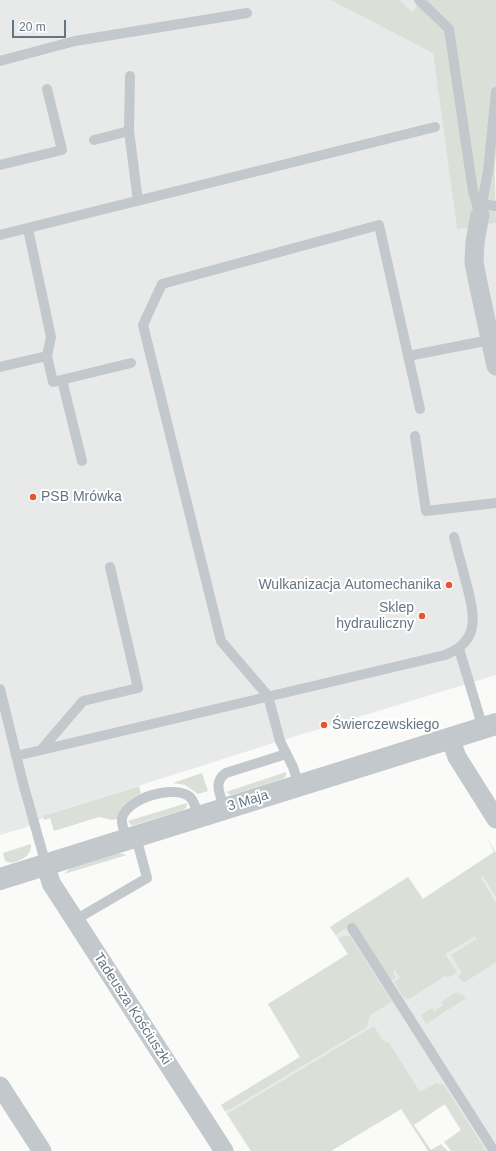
<!DOCTYPE html>
<html>
<head>
<meta charset="utf-8">
<style>
  body { margin:0 }
  #map { position:relative; width:496px; height:1151px; overflow:hidden; background:#fafaf8; font-family:Arial,sans-serif }
  canvas { display:block }
  .scale { position:absolute; left:12px; top:20px; width:54px; height:18px; box-sizing:border-box; border:2px solid #657683; border-top:0; padding-left:5px; font-size:12px; line-height:14px; white-space:nowrap; color:#657683; -webkit-text-stroke:3px #fff; paint-order:stroke }
</style>
</head>
<body>
<div id="map">
<canvas width="496" height="1151"></canvas>
<div class="scale">20 m</div>
</div>
<script>
const g = document.querySelector('canvas').getContext('2d');
g.lineJoin = 'round';
function paint(path, color) { g.fillStyle = color; g.fill(path, 'evenodd'); }
function strokePath(path, color, width, dash) { g.strokeStyle = color; g.lineWidth = width; g.lineCap = dash ? 'butt' : 'round'; g.setLineDash(dash || []); g.stroke(path); }
function write(font, color, halo, rows, align = 'center') {
  g.font = font + ' Arial,sans-serif'; g.lineWidth = 4; g.setLineDash([]); g.textBaseline = 'middle'; g.strokeStyle = halo; g.fillStyle = color; for (const [text, x, y, turn = 0] of rows) {
    g.save(); g.translate(x, y); g.rotate((+turn || 0) * Math.PI / 180); g.textAlign = isNaN(turn) ? turn : align; if (halo) g.strokeText(text, 0, 0); g.fillText(text, 0, 0); g.restore();
  }
}
paint(new Path2D(`
  M 0,0 L 419,0 L 433,53 L 457,228 L 496,223 L 496,675 L 280,741 L 49,814 L 27,827 L 0,835 Z
  M 493,853 L 496,858 L 496,1151 L 474,1151 L 435,1089 L 331,1151 L 251,1151 L 221,1105 L 300,1057 L 268,1004 L 348,954 L 330,927 L 408,877 L 423,899 Z`), '#e8e9e9');
paint(new Path2D(`
  M 331,0 L 399,0 L 413,13 L 419,0 L 496,0 L 496,154 C 494,177 496,200 496,223 L 457,229 L 433,53 Z
  M 286,772 L 286,776 L 282,779 L 231,795 L 226,792 Z
  M 202,773 L 208,791 L 198,794 L 185,785 L 173,783 Z
  M 139,786 L 141,793 C 130,799 119,806 117,819 L 112,820 L 99,817 L 54,831 L 50,818 L 44,820 L 43,816 Z
  M 187,803 L 186,808 L 183,810 L 134,825 L 131,825 L 128,821 Z
  M 487,838 L 496,853 L 496,897 L 483,876 L 481,878 L 496,903 L 496,962 L 465,982 L 462,981 L 458,976 L 462,973 L 451,955 L 477,939 L 475,936 L 445,954 L 457,972 L 449,977 L 445,976 L 409,999 L 404,998 L 394,982 L 400,978 L 395,970 L 393,972 L 396,978 L 389,982 L 352,924 L 336,935 L 330,927 L 408,877 L 423,899 L 494,852 Z
  M 31,844 C 31,857 22,860 11,863 L 5,861 L 3,853 Z
  M 119,853 L 127,855 L 64,874 L 69,869 Z
  M 343,936 L 350,936 L 392,1002 L 370,1015 L 367,1027 L 229,1110 L 228,1109 L 225,1111 L 221,1105 L 300,1057 L 268,1004 L 348,954 L 338,939 Z
  M 456,992 L 463,995 L 466,998 L 426,1024 L 421,1015 L 432,1008 L 434,1011 L 443,1005 L 441,1002 Z
  M 374,1026 L 382,1040 L 389,1043 L 420,1092 L 436,1083 L 444,1085 L 486,1151 L 451,1151 L 444,1142 L 461,1130 L 445,1104 L 414,1125 L 431,1150 L 441,1144 L 448,1151 L 428,1151 L 401,1109 L 331,1151 L 251,1151 L 227,1114 Z`), '#dadfd7');
strokePath(new Path2D(`
  M 419,0 L 449,29 L 473,191 L 480,215
  M 0,61 L 75,41 L 247,13
  M 129,131 L 130,76
  M 94,140 L 129,131 L 138,201
  M 0,165 L 62,150 L 47,89
  M 482,204 L 496,206
  M 480,213 L 488,172 L 496,92
  M 0,235 L 435,127
  M 47,356 L 53,382 L 131,363
  M 408,356 L 490,340
  M 0,367 L 47,356 L 51,337 L 28,229
  M 62,380 L 82,461
  M 415,436 L 426,511 L 496,503
  M 459,649 L 483,728
  M 0,689 L 23,783 L 46,865
  M 41,750 L 83,701 L 138,688 L 110,567
  M 16,756 L 445,655 C 482,641 474,613 466,582 C 462,567 458,552 454,537
  M 299,785 L 293,767 L 280,741 L 268,696 L 221,641 L 143,325 L 162,284 L 379,225 L 420,409
  M 225,809 C 221,797 212,782 226,773 L 286,754
  M 127,839 C 125,833 121,825 122,818 C 127,798 174,784 190,797 C 195,802 196,810 199,817
  M 75,920 L 147,878 L 136,837
  M 352,928 L 494,1151`), '#c3c8cc', 10);
strokePath(new Path2D(`
  M 480,215 L 475,242 L 474,262 L 478,283 L 496,366
  M 450,738 L 457,757 L 496,819
  M 46,865 L 51,883 L 224,1151
  M 0,1086 L 42,1151`), '#c3c8cc', 19);
strokePath(new Path2D(`
  M 0,879 L 496,724`), '#c3c8cc', 22);
for (const [x, y, r, color] of [
  [33,497,4,"#e4572e"],
  [449,585,4,"#e4572e"],
  [422,616,4,"#e4572e"],
  [324,725,4,"#e4572e"]
]) { const dot = new Path2D(); dot.arc(x, y, r, 0, 2 * Math.PI); g.fillStyle = color; g.fill(dot); strokePath(dot, '#fff', 1.5); }
write('14px', '#657683', '#fff', [
  ["PSB Mrówka",41,497],
  ["Wulkanizacja Automechanika",441,585,"right"],
  ["Sklep",414,608,"right"],
  ["hydrauliczny",414,624,"right"],
  ["Świerczewskiego",332,725]
], 'left');
write('14px', '#657683', '#fff', [
  ["3 Maja",248,801,-17],
  ["Tadeusza Kościuszki",132,1009,57]
]);
</script>
</body>
</html>
